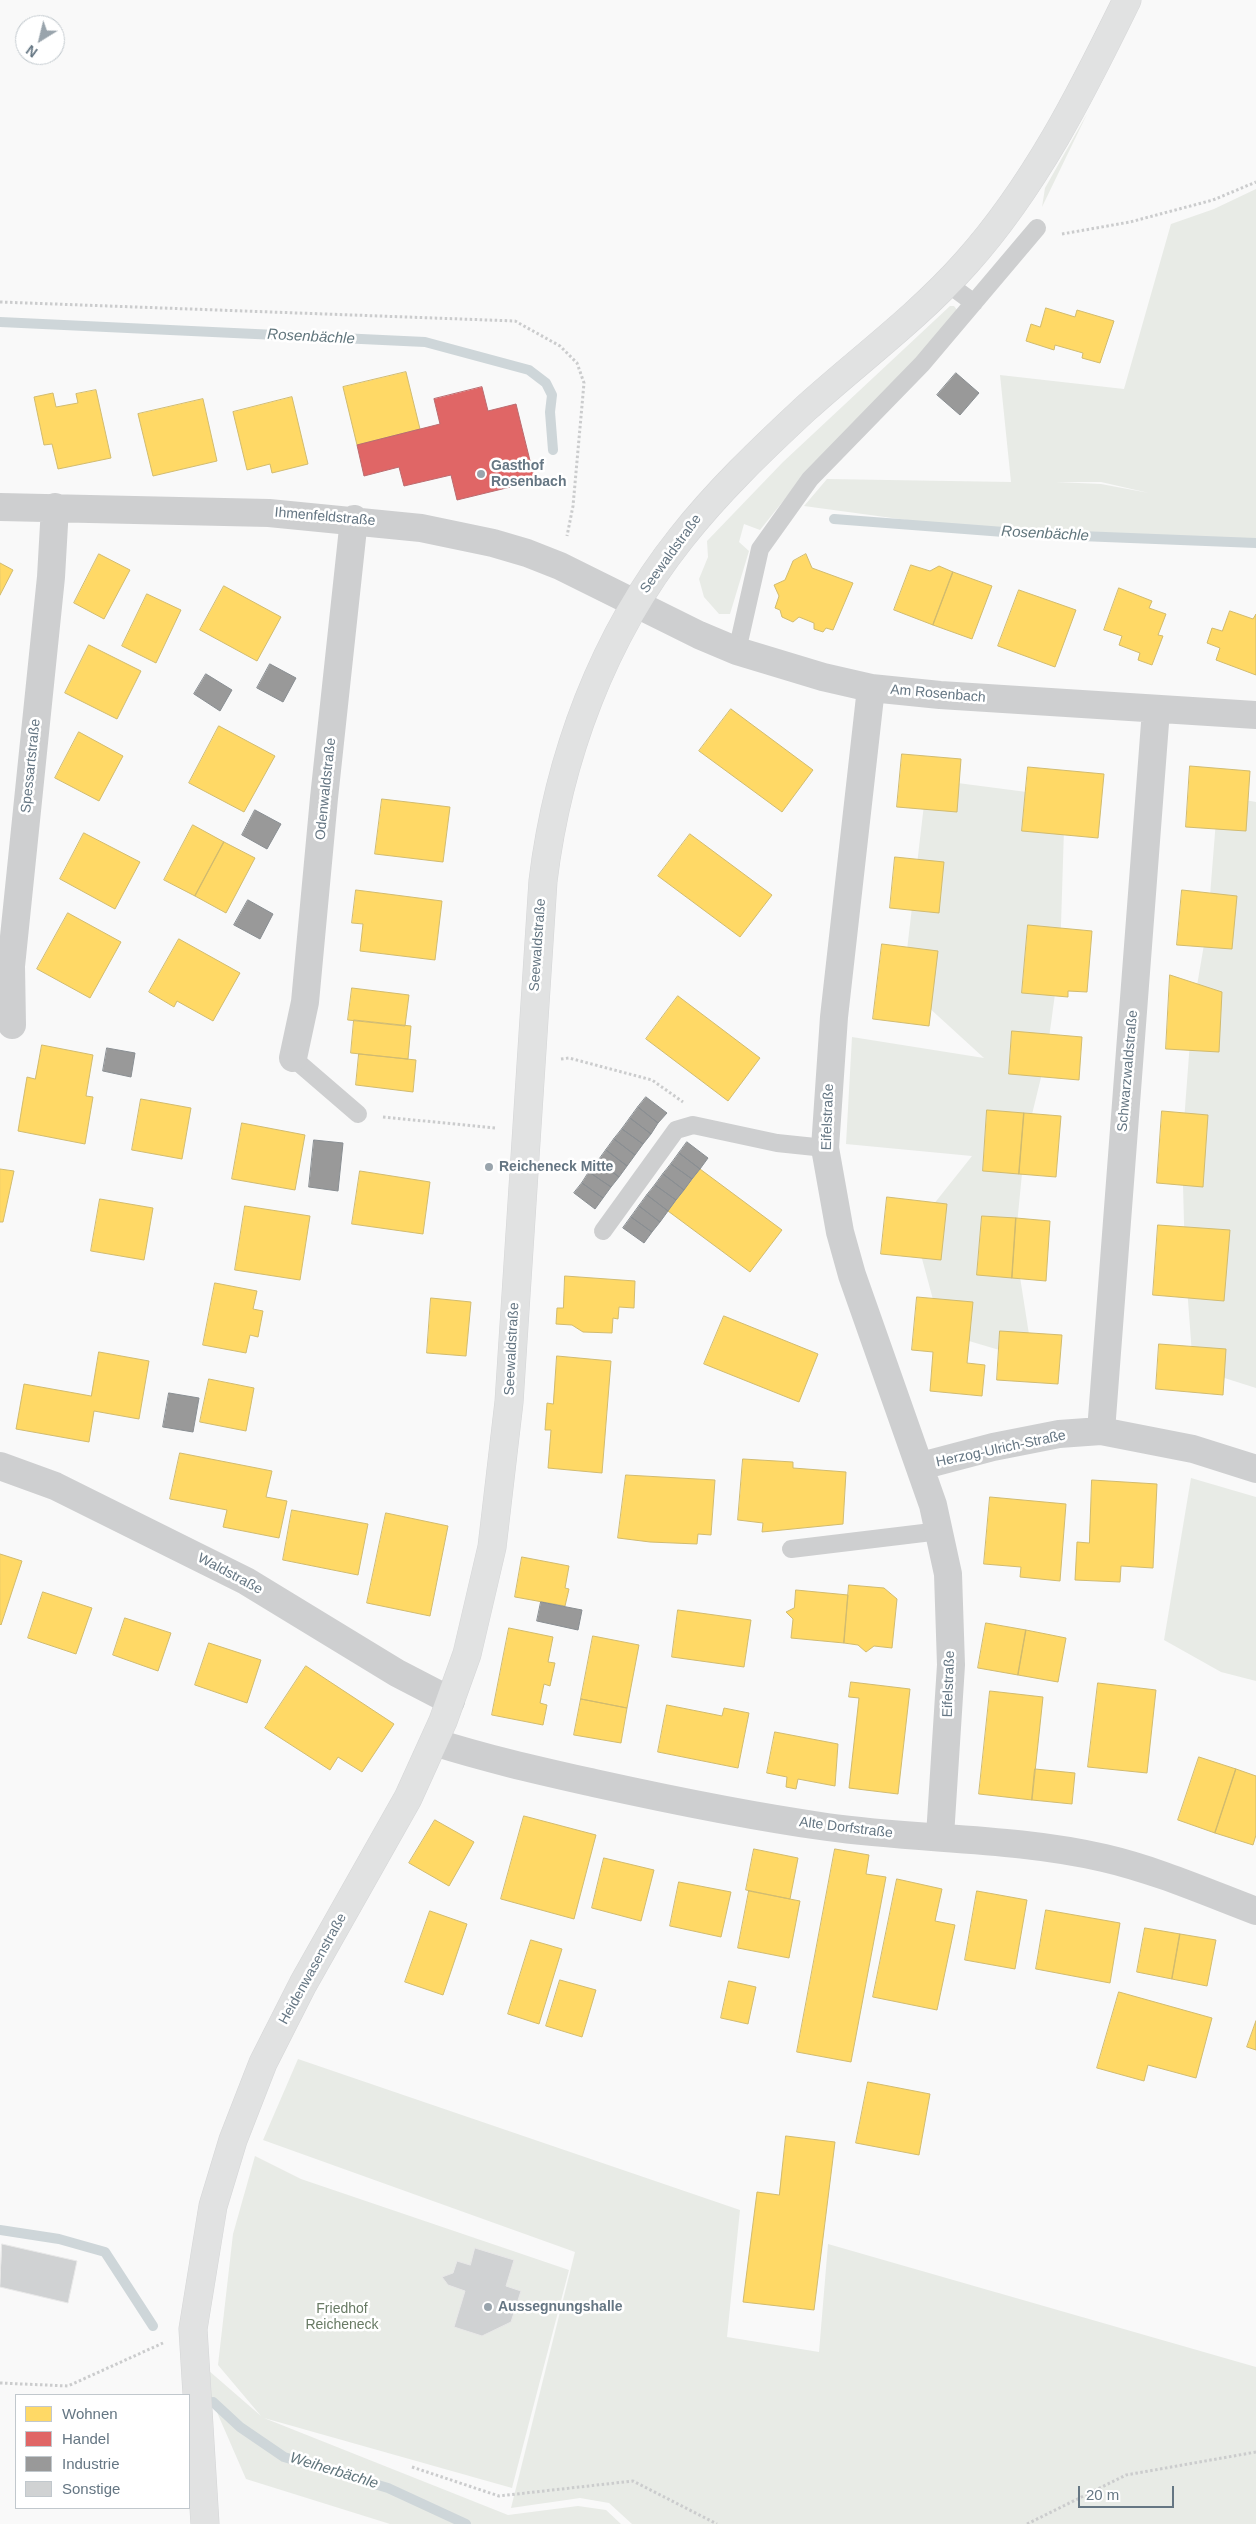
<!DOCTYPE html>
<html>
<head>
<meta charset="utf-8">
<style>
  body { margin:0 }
  #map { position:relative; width:1256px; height:2524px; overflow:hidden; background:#f9f9f9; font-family:Arial,sans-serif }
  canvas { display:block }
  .legend { position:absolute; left:15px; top:2394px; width:175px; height:115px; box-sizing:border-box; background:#fff; border:1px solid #c1c8cd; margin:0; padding:6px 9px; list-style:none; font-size:15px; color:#657683 }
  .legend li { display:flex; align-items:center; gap:10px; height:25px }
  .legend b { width:25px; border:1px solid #c1c8cd }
  .north { position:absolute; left:15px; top:15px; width:50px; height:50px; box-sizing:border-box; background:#fff; border:1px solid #c1c8cd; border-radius:50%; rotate:216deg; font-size:14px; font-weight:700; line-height:20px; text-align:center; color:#657683 }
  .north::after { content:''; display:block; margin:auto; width:18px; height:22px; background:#99a4ac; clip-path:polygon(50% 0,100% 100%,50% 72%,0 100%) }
  .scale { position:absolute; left:1078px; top:2486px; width:96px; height:22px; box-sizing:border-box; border:2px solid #657683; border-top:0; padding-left:6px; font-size:15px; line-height:18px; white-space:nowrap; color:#657683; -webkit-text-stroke:4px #fff; paint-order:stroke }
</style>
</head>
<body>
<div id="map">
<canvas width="1256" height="2524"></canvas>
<ul class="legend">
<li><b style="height:14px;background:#ffd966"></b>Wohnen</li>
<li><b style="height:14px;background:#e06666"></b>Handel</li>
<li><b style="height:14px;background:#999"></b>Industrie</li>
<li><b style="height:14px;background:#d0d2d3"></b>Sonstige</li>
</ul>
<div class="north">N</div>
<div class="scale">20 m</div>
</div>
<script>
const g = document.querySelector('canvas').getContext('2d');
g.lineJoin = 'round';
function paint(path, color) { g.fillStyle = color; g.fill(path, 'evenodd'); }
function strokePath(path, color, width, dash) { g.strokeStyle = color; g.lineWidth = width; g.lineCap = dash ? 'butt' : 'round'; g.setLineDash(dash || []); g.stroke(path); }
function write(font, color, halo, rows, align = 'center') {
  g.font = font + ' Arial,sans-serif'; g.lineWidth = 5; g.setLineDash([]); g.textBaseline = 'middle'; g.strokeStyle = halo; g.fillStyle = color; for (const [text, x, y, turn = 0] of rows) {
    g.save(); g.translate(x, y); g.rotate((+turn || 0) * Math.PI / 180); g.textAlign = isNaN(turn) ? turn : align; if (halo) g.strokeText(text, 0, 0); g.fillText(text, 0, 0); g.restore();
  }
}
paint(new Path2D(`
  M 1087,114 L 1042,207 L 1045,188 Z
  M 1256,189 L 1256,545 L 1017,535 L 804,506 L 827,479 L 1011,482 L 1000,375 L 1124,389 L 1171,224 L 1214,209 ZM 1056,482 L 1101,482 L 1149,493 L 1101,484 Z
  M 950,306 L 954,306 L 958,311 L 957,316 L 804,475 L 760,530 L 744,524 L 739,542 L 749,551 L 730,614 L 719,614 L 704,597 L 699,579 L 708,557 L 707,541 L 783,462 Z
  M 927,779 L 1065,797 L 1060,957 L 1047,1053 L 1025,1143 L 1015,1245 L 1033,1360 L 942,1333 L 914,1229 L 972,1156 L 846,1144 L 852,1037 L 984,1058 L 903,984 Z
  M 1218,795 L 1256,802 L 1256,1388 L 1193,1368 L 1185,1260 L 1182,1148 L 1192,1015 L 1208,921 Z
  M 1191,1478 L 1256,1497 L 1256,1681 L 1221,1672 L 1164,1640 Z
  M 298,2059 L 740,2210 L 727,2337 L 819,2352 L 828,2244 L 1256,2367 L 1256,2524 L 632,2524 L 609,2503 L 580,2498 L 511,2508 L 575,2252 L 263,2140 Z
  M 255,2156 L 301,2179 L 569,2270 L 512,2488 L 264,2418 L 508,2515 L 578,2506 L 606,2510 L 621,2524 L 390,2524 L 246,2479 L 193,2357 L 261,2416 L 218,2365 L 233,2234 Z`), '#e8ebe6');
const homes = new Path2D(`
  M 1046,308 L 1075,317 L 1077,310 L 1114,321 L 1100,363 L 1082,358 L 1083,353 L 1055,345 L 1054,350 L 1026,341 L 1031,324 L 1040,327 Z
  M 406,372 L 420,429 L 357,445 L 343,387 Z
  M 96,390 L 111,458 L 58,469 L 52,444 L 44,445 L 34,397 L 53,393 L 56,407 L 78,403 L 76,394 Z
  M 292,397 L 308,464 L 272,473 L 270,464 L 247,470 L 233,412 Z
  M 203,399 L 217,461 L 153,476 L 138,414 Z
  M 99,554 L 130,570 L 104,619 L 74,603 Z
  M 806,554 L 812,568 L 853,583 L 833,630 L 826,628 L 823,632 L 814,629 L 814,623 L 799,617 L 793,622 L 782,617 L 780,610 L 775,608 L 779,596 L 774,585 L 785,580 L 793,561 Z
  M 0,563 L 13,570 L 0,595 Z
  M 911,565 L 930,571 L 939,566 L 953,572 L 933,625 L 894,610 Z
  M 953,572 L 992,586 L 972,639 L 933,625 Z
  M 224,586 L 281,617 L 257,661 L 200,630 Z
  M 1119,588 L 1152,601 L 1149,608 L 1166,614 L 1158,635 L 1163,636 L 1152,665 L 1138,660 L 1140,653 L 1119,645 L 1122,636 L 1104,630 Z
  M 1019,590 L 1076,610 L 1055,667 L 998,646 Z
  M 147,594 L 181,610 L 156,663 L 122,646 Z
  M 1230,611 L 1253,619 L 1256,614 L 1256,675 L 1216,660 L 1220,648 L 1207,643 L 1212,628 L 1222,631 Z
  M 89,645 L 141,671 L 117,719 L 65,693 Z
  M 731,709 L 813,770 L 782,812 L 699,751 Z
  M 219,726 L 275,756 L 244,812 L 189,783 Z
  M 79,732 L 123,756 L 99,801 L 55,778 Z
  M 902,754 L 961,759 L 957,812 L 897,807 Z
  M 1190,766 L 1250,771 L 1246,831 L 1186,827 Z
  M 1028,767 L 1104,774 L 1098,838 L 1022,831 Z
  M 382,799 L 450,807 L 443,862 L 375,854 Z
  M 193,825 L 224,842 L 195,896 L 164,880 Z
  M 84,833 L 140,862 L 115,909 L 60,879 Z
  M 690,834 L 772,895 L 740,937 L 658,876 Z
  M 224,842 L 255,858 L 226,913 L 195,896 Z
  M 895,857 L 944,862 L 939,913 L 890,908 Z
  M 356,890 L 442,901 L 435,960 L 360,951 L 363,924 L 352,923 Z
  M 1182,890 L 1237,896 L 1232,949 L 1177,945 Z
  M 68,913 L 121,942 L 90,998 L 37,969 Z
  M 1028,925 L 1092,931 L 1087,992 L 1068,991 L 1068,997 L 1022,993 Z
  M 179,939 L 240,973 L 213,1021 L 177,1001 L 174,1007 L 149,992 Z
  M 882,944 L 938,951 L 929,1026 L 873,1019 Z
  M 1170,975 L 1222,992 L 1219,1052 L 1166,1049 Z
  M 352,988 L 409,995 L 405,1026 L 348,1020 Z
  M 678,996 L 760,1058 L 728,1101 L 646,1039 Z
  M 354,1020 L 411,1026 L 408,1059 L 351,1053 Z
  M 1012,1031 L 1082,1037 L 1079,1080 L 1009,1074 Z
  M 42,1045 L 93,1055 L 86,1096 L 93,1097 L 85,1144 L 18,1131 L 27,1077 L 35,1079 Z
  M 359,1054 L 416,1060 L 413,1092 L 356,1085 Z
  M 141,1099 L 191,1108 L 182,1159 L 132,1150 Z
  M 987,1110 L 1024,1113 L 1019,1174 L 983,1171 Z
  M 1162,1111 L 1208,1115 L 1203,1187 L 1157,1183 Z
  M 1024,1113 L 1061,1116 L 1056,1177 L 1019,1174 Z
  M 242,1123 L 305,1135 L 295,1190 L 232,1179 Z
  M 0,1169 L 14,1171 L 3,1222 L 0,1222 Z
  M 700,1169 L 782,1230 L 750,1272 L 668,1211 Z
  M 360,1171 L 430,1182 L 423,1234 L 352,1224 Z
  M 887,1197 L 947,1204 L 941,1260 L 881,1254 Z
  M 100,1199 L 153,1208 L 144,1260 L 91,1251 Z
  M 245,1206 L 310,1216 L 300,1280 L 235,1270 Z
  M 982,1216 L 1016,1218 L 1012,1278 L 977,1275 Z
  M 1016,1218 L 1050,1221 L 1046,1281 L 1012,1278 Z
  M 1158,1225 L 1230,1230 L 1224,1301 L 1153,1295 Z
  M 565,1276 L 635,1281 L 634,1308 L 619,1307 L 618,1319 L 613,1318 L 612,1333 L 583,1332 L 572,1325 L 556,1324 L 557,1308 L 563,1308 Z
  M 215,1283 L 257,1291 L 253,1309 L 263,1311 L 258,1337 L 250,1335 L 246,1353 L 203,1345 Z
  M 917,1297 L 973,1302 L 967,1363 L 985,1365 L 982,1396 L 930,1391 L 933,1352 L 912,1350 Z
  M 431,1298 L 471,1302 L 466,1356 L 427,1353 Z
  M 724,1316 L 818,1354 L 799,1402 L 704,1364 Z
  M 1000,1331 L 1062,1335 L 1058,1384 L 997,1380 Z
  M 1159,1344 L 1226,1349 L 1223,1395 L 1156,1389 Z
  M 99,1352 L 149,1361 L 139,1419 L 94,1411 L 89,1442 L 16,1429 L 24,1384 L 91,1396 Z
  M 557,1356 L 611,1361 L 602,1473 L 548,1468 L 551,1430 L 545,1430 L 547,1403 L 553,1404 Z
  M 209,1379 L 254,1388 L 246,1431 L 200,1422 Z
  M 180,1453 L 272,1471 L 266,1497 L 287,1501 L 279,1538 L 223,1527 L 227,1510 L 170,1499 Z
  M 743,1459 L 793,1462 L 793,1468 L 846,1472 L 843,1524 L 762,1532 L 763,1523 L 738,1520 Z
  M 626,1475 L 715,1480 L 711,1535 L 698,1534 L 697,1544 L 650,1542 L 618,1538 Z
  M 1092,1480 L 1157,1484 L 1153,1568 L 1121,1566 L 1120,1582 L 1075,1580 L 1077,1542 L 1089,1543 Z
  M 990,1497 L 1066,1504 L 1060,1581 L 1020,1577 L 1021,1567 L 984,1564 Z
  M 292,1510 L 368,1524 L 358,1575 L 283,1560 Z
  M 386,1513 L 448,1526 L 430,1616 L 367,1603 Z
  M 0,1554 L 22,1561 L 1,1625 L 0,1624 Z
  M 522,1557 L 569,1566 L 565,1588 L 569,1589 L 565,1606 L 515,1597 Z
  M 849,1585 L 884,1588 L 897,1599 L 892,1648 L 874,1646 L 866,1652 L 858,1645 L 844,1643 Z
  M 796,1590 L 848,1595 L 844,1643 L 791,1638 L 793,1619 L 786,1612 L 794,1608 Z
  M 43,1592 L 92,1608 L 76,1654 L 28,1638 Z
  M 678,1610 L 751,1620 L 744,1667 L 672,1657 Z
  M 125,1618 L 171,1633 L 158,1671 L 113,1655 Z
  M 986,1623 L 1026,1630 L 1018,1675 L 978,1668 Z
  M 509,1628 L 553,1637 L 548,1662 L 555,1663 L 550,1686 L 544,1684 L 540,1703 L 547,1705 L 543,1725 L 492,1715 Z
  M 1026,1630 L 1066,1638 L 1058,1682 L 1018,1675 Z
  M 593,1636 L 639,1645 L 627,1708 L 581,1699 Z
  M 209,1643 L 261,1660 L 247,1703 L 195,1685 Z
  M 306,1666 L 394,1724 L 362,1772 L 338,1757 L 330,1770 L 265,1728 Z
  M 851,1682 L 910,1689 L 898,1794 L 849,1788 L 859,1698 L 849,1697 Z
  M 1098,1683 L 1156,1690 L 1147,1773 L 1088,1767 Z
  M 990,1691 L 1043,1697 L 1032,1800 L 979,1794 Z
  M 581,1699 L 627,1708 L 621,1743 L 574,1735 Z
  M 667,1705 L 722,1716 L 724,1708 L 749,1713 L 738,1768 L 658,1752 Z
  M 775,1732 L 838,1744 L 835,1786 L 798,1779 L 796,1789 L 786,1787 L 787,1777 L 767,1773 Z
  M 1199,1757 L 1236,1769 L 1215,1833 L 1178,1820 Z
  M 1035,1769 L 1075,1773 L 1072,1804 L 1032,1800 Z
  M 1236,1769 L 1256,1776 L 1256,1835 L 1253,1845 L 1215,1833 Z
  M 524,1816 L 596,1835 L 574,1919 L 501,1899 Z
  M 435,1820 L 474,1842 L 449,1886 L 409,1863 Z
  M 754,1849 L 798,1858 L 790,1899 L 746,1890 Z
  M 835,1849 L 869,1855 L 866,1874 L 886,1877 L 851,2062 L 797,2052 Z
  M 604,1858 L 654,1870 L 641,1921 L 592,1908 Z
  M 897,1879 L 942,1889 L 935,1921 L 955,1925 L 937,2010 L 873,1997 Z
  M 679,1882 L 731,1892 L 721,1937 L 670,1926 Z
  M 749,1891 L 800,1901 L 789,1958 L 738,1948 Z
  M 977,1891 L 1027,1900 L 1015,1969 L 965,1960 Z
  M 1046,1910 L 1120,1923 L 1110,1983 L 1036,1969 Z
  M 430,1911 L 467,1924 L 443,1995 L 405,1982 Z
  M 1145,1928 L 1180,1934 L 1172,1979 L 1137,1972 Z
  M 1180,1934 L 1216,1940 L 1207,1986 L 1172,1979 Z
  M 531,1940 L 562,1949 L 539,2024 L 508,2014 Z
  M 560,1980 L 596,1990 L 582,2037 L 546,2026 Z
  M 729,1981 L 756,1987 L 748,2024 L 721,2018 Z
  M 1119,1992 L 1212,2018 L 1196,2078 L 1148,2065 L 1144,2081 L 1097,2068 Z
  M 1256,2021 L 1256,2050 L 1247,2047 Z
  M 868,2082 L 930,2094 L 919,2155 L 856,2143 Z
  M 786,2136 L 835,2142 L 814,2310 L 743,2302 L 757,2192 L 779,2195 Z`);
paint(homes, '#ffd966');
strokePath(homes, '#d1bb6f', 1);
const shops = new Path2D(`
  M 482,387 L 488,411 L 516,404 L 535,481 L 457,500 L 451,475 L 404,486 L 399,467 L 364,476 L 357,445 L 440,424 L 434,399 Z`);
paint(shops, '#e06666');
strokePath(shops, '#bb6b6f', 1);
const industry = new Path2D(`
  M 956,373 L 979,393 L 960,415 L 937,395 Z
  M 270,664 L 296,678 L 283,702 L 257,688 Z
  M 206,674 L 232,690 L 220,711 L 194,694 Z
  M 255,810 L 281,824 L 267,849 L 242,835 Z
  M 248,900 L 273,914 L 260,939 L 234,925 Z
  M 107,1048 L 135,1053 L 131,1077 L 103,1071 Z
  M 646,1097 L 667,1113 L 658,1123 L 638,1107 Z
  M 638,1107 L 658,1123 L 651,1134 L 630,1118 Z
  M 630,1118 L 651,1134 L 643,1144 L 622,1129 Z
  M 622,1129 L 643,1144 L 635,1155 L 614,1139 Z
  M 614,1139 L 635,1155 L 627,1166 L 606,1150 Z
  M 314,1140 L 343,1143 L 338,1191 L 309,1187 Z
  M 687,1142 L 708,1158 L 700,1169 L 679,1153 Z
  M 606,1150 L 627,1166 L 619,1177 L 598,1161 Z
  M 679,1153 L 700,1169 L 692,1179 L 671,1164 Z
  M 598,1161 L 619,1177 L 611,1187 L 589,1172 Z
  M 671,1164 L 692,1179 L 684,1190 L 663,1174 Z
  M 589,1172 L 611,1187 L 603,1198 L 582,1183 Z
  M 663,1174 L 684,1190 L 676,1200 L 655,1185 Z
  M 582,1183 L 603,1198 L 595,1209 L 574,1193 Z
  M 655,1185 L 676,1200 L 668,1211 L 647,1195 Z
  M 647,1195 L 668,1211 L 660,1222 L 639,1206 Z
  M 639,1206 L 660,1222 L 652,1232 L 631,1217 Z
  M 631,1217 L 652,1232 L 644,1243 L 623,1228 Z
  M 169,1393 L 199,1398 L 193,1432 L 163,1427 Z
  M 541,1602 L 582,1610 L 578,1630 L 537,1621 Z`);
paint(industry, '#999');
strokePath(industry, '#898e92', 1);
strokePath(new Path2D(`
  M 0,322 L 425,342 L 529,370 L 546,383 L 552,395 L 550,412 L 553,450
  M 834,519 L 1030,534 L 1256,543
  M 0,2230 L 59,2239 L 105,2252 L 153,2326
  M 213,2402 L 240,2427 L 284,2457 L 388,2488 L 466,2524`), '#ced6d9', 10);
const building = new Path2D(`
  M 2,2244 L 77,2261 L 68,2303 L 0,2287 Z
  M 475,2248 L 514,2260 L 506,2286 L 521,2291 L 511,2322 L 482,2336 L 454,2327 L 465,2291 L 448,2285 L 442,2277 L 453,2273 L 457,2261 L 470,2265 Z`);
paint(building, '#d0d2d3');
strokePath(building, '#e8e8e8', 1);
const secondary = new Path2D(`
  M 205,2524 L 193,2329 L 213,2206 L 233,2140 L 263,2063 L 303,1984 L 408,1798 L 443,1721 L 467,1654 L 492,1547 L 509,1402 L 543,881 C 558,758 603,636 681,538 C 718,491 761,450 805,409 C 858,361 918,317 966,263 C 1035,186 1082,92 1127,0`);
strokePath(secondary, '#d5d6d7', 29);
strokePath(new Path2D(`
  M 1062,234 L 1130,222 L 1213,200 L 1256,182
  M 0,302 L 515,321 L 560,346 L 577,363 L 584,383 L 573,506 L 567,536
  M 561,1059 L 569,1058 L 652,1080 L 683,1102
  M 383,1117 L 496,1128
  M 0,2383 L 68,2386 L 163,2343
  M 412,2467 L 499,2496 L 633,2481 L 717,2524
  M 1027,2524 L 1126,2475 L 1256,2452`), '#cbcccd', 3, [2.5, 2.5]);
strokePath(new Path2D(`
  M 947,283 L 974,303
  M 737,651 L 760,549 L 810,479 L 922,364 L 1037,228
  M 293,1058 L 358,1114
  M 603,1231 L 676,1130 L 693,1125 L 777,1143 L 825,1148
  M 791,1549 L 940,1531`), '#cecfd0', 18);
strokePath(new Path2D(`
  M 0,507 L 269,513 L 421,528 L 493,543 L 527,553 L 560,566 L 699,635 L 737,651 L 823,677 L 871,688 L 940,695 L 1256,715
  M 871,688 L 834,1017 L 825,1148 L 840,1232 L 852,1275 L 933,1505 L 948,1574 L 951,1665 L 940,1836
  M 12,1025 L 11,966 L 51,577 L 55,507
  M 293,1058 L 305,1002 L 324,798 L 354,519
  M 1101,1431 L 1156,710
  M 0,1466 L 55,1486 L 246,1581 L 397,1673 L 451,1701
  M 921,1466 L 993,1447 L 1059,1434 L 1101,1431 L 1193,1449 L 1256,1469
  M 434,1742 C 487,1759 541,1771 594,1783 C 671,1800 749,1816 827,1827 C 919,1840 1013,1837 1104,1858 C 1156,1870 1206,1892 1256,1911`), '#cecfd0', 28);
strokePath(secondary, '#e1e2e2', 28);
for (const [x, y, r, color] of [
  [481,474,5,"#99a4ac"],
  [489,1167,5,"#99a4ac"],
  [488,2307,5,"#99a4ac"]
]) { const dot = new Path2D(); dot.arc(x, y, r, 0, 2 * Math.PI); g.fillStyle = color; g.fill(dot); strokePath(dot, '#fff', 2); }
write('bold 14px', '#657683', '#fff', [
  ["Gasthof",491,466],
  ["Rosenbach",491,482],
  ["Reicheneck Mitte",499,1167],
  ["Aussegnungshalle",498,2307]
], 'left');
write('14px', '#657683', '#fff', [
  ["Ihmenfeldstraße",325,517,5],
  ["Seewaldstraße",671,554,-54],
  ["Am Rosenbach",938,694,5],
  ["Spessartstraße",31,766,-84],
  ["Odenwaldstraße",326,789,-84],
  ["Seewaldstraße",538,945,-86],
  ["Schwarzwaldstraße",1128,1071,-85],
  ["Eifelstraße",828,1117,-88],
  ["Seewaldstraße",512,1349,-87],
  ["Herzog-Ulrich-Straße",1001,1449,-12],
  ["Waldstraße",230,1574,28],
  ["Eifelstraße",949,1684,-88],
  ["Alte Dorfstraße",846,1828,7],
  ["Heidenwasenstraße",313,1969,-61]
]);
write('14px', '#687a64', '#fff', [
  ["Friedhof",342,2309],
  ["Reicheneck",342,2325]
]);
write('italic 15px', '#60757c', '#fff', [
  ["Rosenbächle",311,337,3],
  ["Rosenbächle",1045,534,3],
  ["Weiherbächle",334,2471,17]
]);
</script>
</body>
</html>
